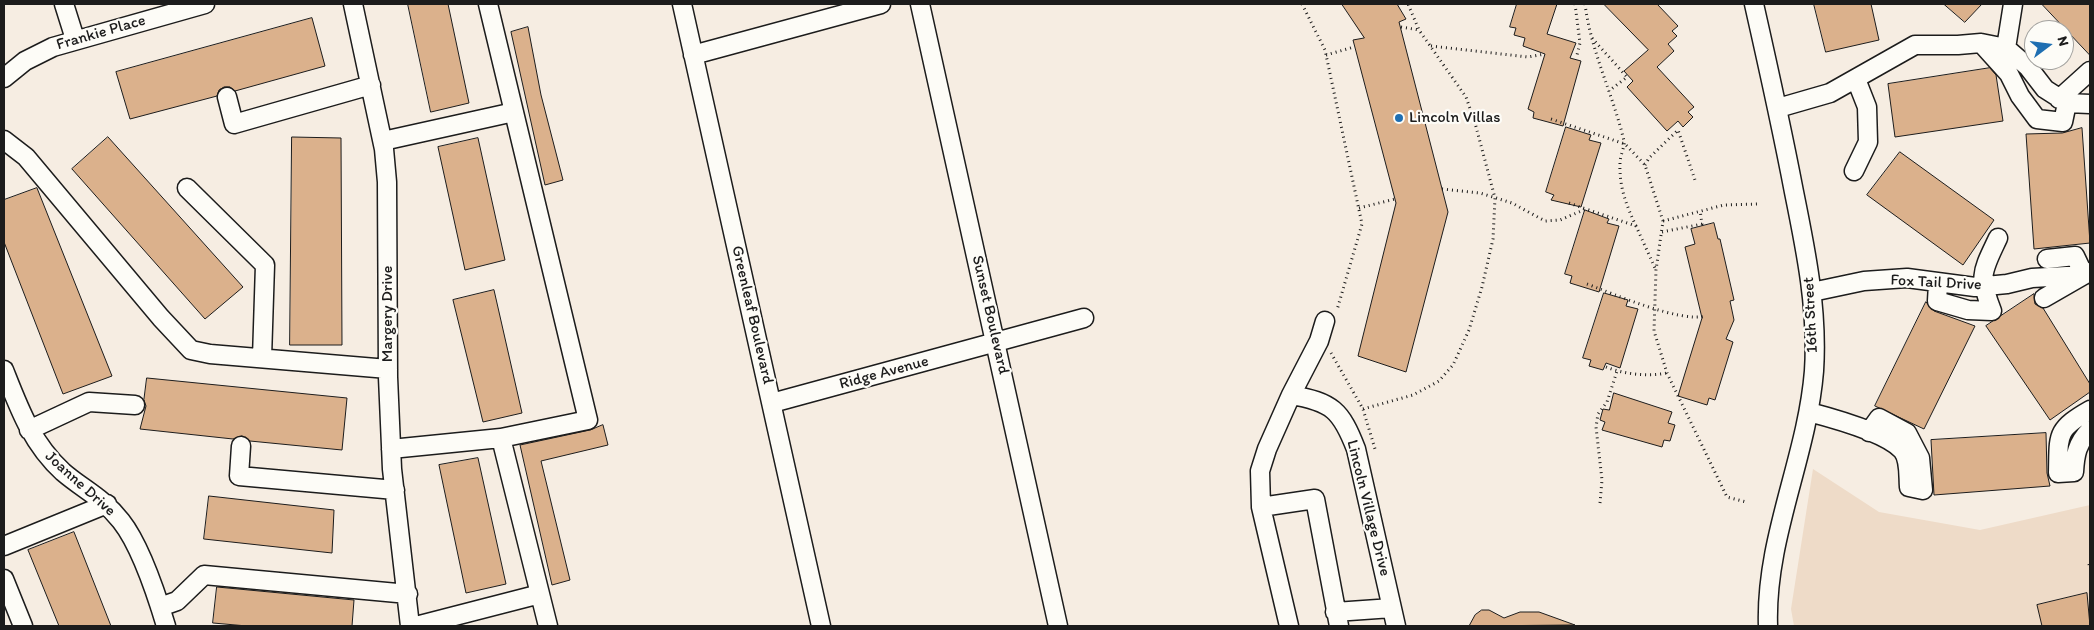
<!DOCTYPE html>
<html>
<head>
<meta charset="utf-8">
<style>
  body { margin:0 }
  #map { position:relative; width:2094px; height:630px; overflow:hidden; background:#f6ede2; font-family:Itim,sans-serif }
  canvas { display:block }
  .frame { position:absolute; inset:0; border:5px solid #1c1c1c; pointer-events:none }
  .north { position:absolute; left:2024px; top:20px; width:50px; height:50px; box-sizing:border-box; background:#fdfcf7; border:1px solid #a3a29f; border-radius:50%; rotate:75deg; font-size:14px; font-weight:700; line-height:20px; text-align:center; color:#1c1c1c }
  .north::after { content:''; display:block; margin:auto; width:18px; height:22px; background:#1f6fb2; clip-path:polygon(50% 0,100% 100%,50% 72%,0 100%) }
</style>
</head>
<body>
<div id="map">
<canvas width="2094" height="630"></canvas>
<div class="frame"></div>
<div class="north">N</div>
</div>
<script>
const g = document.querySelector('canvas').getContext('2d');
g.lineJoin = 'round';
function paint(path, color) { g.fillStyle = color; g.fill(path, 'evenodd'); }
function strokePath(path, color, width, dash) { g.strokeStyle = color; g.lineWidth = width; g.lineCap = dash ? 'butt' : 'round'; g.setLineDash(dash || []); g.stroke(path); }
function write(font, color, halo, rows, align = 'center') {
  g.font = font + ' Itim,sans-serif'; g.lineWidth = 4.5; g.setLineDash([]); g.textBaseline = 'middle'; g.strokeStyle = halo; g.fillStyle = color; for (const [text, x, y, turn = 0] of rows) {
    g.save(); g.translate(x, y); g.rotate((+turn || 0) * Math.PI / 180); g.textAlign = isNaN(turn) ? turn : align; if (halo) g.strokeText(text, 0, 0); g.fillText(text, 0, 0); g.restore();
  }
}
paint(new Path2D(`
  M 1813,469 L 1879,512 L 1980,530 L 2090,505 L 2090,626 L 1794,626 L 1791,609 Z`), '#eedbc8');
const building = new Path2D(`
  M 408,4 L 448,4 L 469,103 L 431,112 Z
  M 1342,4 L 1397,4 L 1406,19 L 1399,22 L 1448,212 L 1406,372 L 1358,356 L 1396,203 L 1353,40 L 1364,38 Z
  M 1517,4 L 1557,4 L 1547,34 L 1576,43 L 1570,58 L 1581,61 L 1563,126 L 1533,118 L 1534,112 L 1528,109 L 1545,54 L 1523,46 L 1525,38 L 1514,35 L 1516,28 L 1510,27 Z
  M 1604,4 L 1657,4 L 1678,26 L 1672,31 L 1677,36 L 1668,44 L 1674,51 L 1657,67 L 1694,107 L 1688,112 L 1693,117 L 1683,127 L 1678,121 L 1667,131 L 1627,87 L 1633,81 L 1624,71 L 1648,50 Z
  M 1814,4 L 1871,4 L 1879,40 L 1826,52 Z
  M 1944,4 L 1982,4 L 1965,22 Z
  M 2042,4 L 2090,4 L 2090,55 Z
  M 312,18 L 325,66 L 235,91 L 230,87 L 224,87 L 219,90 L 217,96 L 130,119 L 116,72 Z
  M 528,27 L 541,95 L 563,180 L 545,185 L 511,32 Z
  M 1990,68 L 1996,75 L 2003,121 L 1895,137 L 1888,84 Z
  M 1566,127 L 1591,135 L 1589,140 L 1601,143 L 1581,207 L 1551,200 L 1554,195 L 1546,192 Z
  M 2082,128 L 2090,243 L 2034,249 L 2026,134 L 2062,133 Z
  M 108,137 L 243,287 L 205,319 L 72,169 Z
  M 292,137 L 341,138 L 342,345 L 290,345 Z
  M 478,138 L 505,260 L 465,270 L 438,147 Z
  M 1900,152 L 1994,220 L 1963,265 L 1867,195 Z
  M 37,188 L 112,376 L 63,394 L 4,242 L 4,200 Z
  M 1585,210 L 1609,219 L 1607,223 L 1619,226 L 1599,292 L 1570,283 L 1572,276 L 1565,274 Z
  M 1714,223 L 1718,239 L 1720,239 L 1734,300 L 1730,301 L 1734,320 L 1726,339 L 1733,342 L 1715,400 L 1709,398 L 1707,405 L 1678,396 L 1702,318 L 1685,247 L 1695,244 L 1691,229 Z
  M 494,290 L 522,413 L 483,422 L 453,300 Z
  M 1604,293 L 1628,300 L 1626,306 L 1638,309 L 1620,368 L 1606,363 L 1603,370 L 1589,366 L 1591,360 L 1583,358 Z
  M 2034,294 L 2035,304 L 2043,308 L 2090,384 L 2090,392 L 2050,420 L 1986,326 Z
  M 1926,302 L 1934,311 L 1975,326 L 1924,429 L 1875,406 Z
  M 147,378 L 347,398 L 342,450 L 250,441 L 242,436 L 233,439 L 140,429 L 146,406 L 144,400 Z
  M 1614,393 L 1672,412 L 1668,423 L 1675,425 L 1670,441 L 1664,440 L 1662,447 L 1602,430 L 1605,422 L 1600,420 L 1603,409 L 1609,410 Z
  M 603,425 L 608,445 L 541,461 L 570,580 L 552,585 L 520,445 L 590,430 Z
  M 2046,433 L 2047,473 L 2050,486 L 1934,495 L 1931,440 Z
  M 478,458 L 506,584 L 466,593 L 439,465 Z
  M 209,496 L 334,510 L 332,553 L 204,539 Z
  M 74,532 L 111,626 L 59,626 L 28,550 Z
  M 217,587 L 354,600 L 352,626 L 247,626 L 213,623 Z
  M 2087,593 L 2090,626 L 2042,626 L 2037,605 Z
  M 1482,610 L 1489,610 L 1504,618 L 1520,612 L 1539,612 L 1575,625 L 1469,626 L 1475,615 Z`);
paint(building, '#dbb18c');
strokePath(building, '#1c1c1c', 1);
const minor = new Path2D(`
  M 64,4 L 75,39
  M 353,4 L 384,149 L 387,182 L 388,377 L 392,469 L 410,626
  M 488,4 L 588,420 L 501,438 L 548,626
  M 682,4 L 821,626
  M 920,4 L 1058,626
  M 1754,4 C 1768,66 1782,129 1794,192 C 1806,251 1818,310 1814,371 C 1807,458 1765,538 1768,626
  M 1981,43 L 2009,74 L 2020,96 L 2037,119 L 2063,122 L 2067,103
  M 2006,48 L 2013,4
  M 693,55 L 881,4
  M 4,78 L 25,61 L 53,47 L 205,4
  M 227,97 L 234,124 L 371,85
  M 2059,99 L 2090,71
  M 1778,108 L 1830,93 L 1915,45 L 1958,45 L 1981,43 L 2006,48 L 2028,67 L 2045,89 L 2067,103 L 2090,104
  M 4,140 L 26,157 L 161,318 L 191,350 L 210,354 L 388,369
  M 383,141 L 514,112
  M 1854,171 L 1868,142 L 1867,107 L 1856,79
  M 187,188 L 265,265 L 262,358
  M 1938,283 L 1937,301 L 1968,310 L 1992,311 C 1978,275 1982,272 1998,238
  M 1812,292 L 1864,281 L 1907,278 L 1975,287 L 2007,284 L 2032,278 L 2084,275 L 2090,272
  M 2044,298 L 2084,275 L 2075,256 L 2047,259
  M 4,370 C 19,408 32,444 63,472 C 84,490 102,497 121,521 C 140,545 157,596 166,626
  M 1291,395 C 1332,402 1341,410 1356,449 L 1396,626
  M 772,403 L 1084,318
  M 2090,410 C 2055,430 2059,435 2058,473 L 2074,472 C 2075,455 2077,443 2090,430
  M 1809,412 C 1832,418 1886,433 1902,450 C 1910,459 1908,476 1909,487 L 1923,490 L 1920,458 L 1907,433 L 1879,418 L 1869,432
  M 29,430 L 89,402 L 135,405
  M 241,446 L 239,476 L 395,490
  M 391,449 L 501,438
  M 1261,507 L 1260,471 L 1267,449 L 1291,395 L 1319,341 L 1325,321
  M 4,546 L 107,504
  M 4,579 L 23,626
  M 160,607 L 177,601 L 204,575 L 408,594
  M 1335,612 L 1392,608
  M 416,626 L 540,594
  M 1289,626 L 1261,507 L 1315,499 L 1339,626`);
strokePath(minor, '#1c1c1c', 21);
strokePath(new Path2D(`
  M 1302,4 L 1325,50 L 1362,224 L 1337,310
  M 1575,4 L 1580,43 L 1577,55
  M 1585,4 C 1591,52 1613,94 1624,141 C 1625,147 1620,155 1620,163 C 1619,186 1626,205 1636,226
  M 1401,27 L 1419,30
  M 1592,38 L 1627,77 L 1609,91
  M 1431,46 L 1528,57 L 1545,54
  M 1326,55 L 1354,47
  M 1551,119 L 1625,144 L 1645,165 L 1663,221 L 1656,270 L 1654,331 L 1667,373 L 1727,497 L 1746,502
  M 1645,165 L 1649,158 L 1678,130 L 1695,180
  M 1442,189 L 1480,193 L 1512,203 L 1545,221 L 1560,220 L 1586,209 L 1636,226 L 1655,268
  M 1569,203 L 1586,209
  M 1359,208 L 1395,199
  M 1663,221 L 1724,205 L 1757,204
  M 1662,232 L 1702,224 L 1700,210
  M 1587,284 C 1614,294 1680,323 1706,316
  M 1331,353 L 1363,409 L 1375,449
  M 1606,367 C 1624,374 1647,377 1667,373
  M 1363,409 L 1413,395 L 1439,381 L 1453,365 L 1469,330 L 1482,287 L 1493,239 L 1495,198 L 1475,123 L 1466,97 L 1419,30 L 1408,4
  M 1600,503 L 1602,480 L 1596,427 L 1598,414 L 1607,402 L 1617,371
  M 2089,564 L 2090,569`), '#1c1c1c', 3, [1, 4]);
strokePath(minor, '#fdfcf7', 18);
for (const [x, y, r, color] of [
  [1399,118,5,"#1f6fb2"]
]) { const dot = new Path2D(); dot.arc(x, y, r, 0, 2 * Math.PI); g.fillStyle = color; g.fill(dot); strokePath(dot, '#fdfcf7', 2); }
write('16px', '#1c1c1c', '#fdfcf7', [
  ["Frankie Place",101,33,-16],
  ["Fox Tail Drive",1936,283,3],
  ["Margery Drive",388,314,-90],
  ["Greenleaf Boulevard",752,315,77],
  ["Sunset Boulevard",990,315,77],
  ["16th Street",1811,315,-93],
  ["Ridge Avenue",884,373,-15],
  ["Joanne Drive",80,484,42],
  ["Lincoln Village Drive",1368,508,76]
]);
write('16px', '#1c1c1c', '#fdfcf7', [
  ["Lincoln Villas",1409,118]
], 'left');
</script>
</body>
</html>
